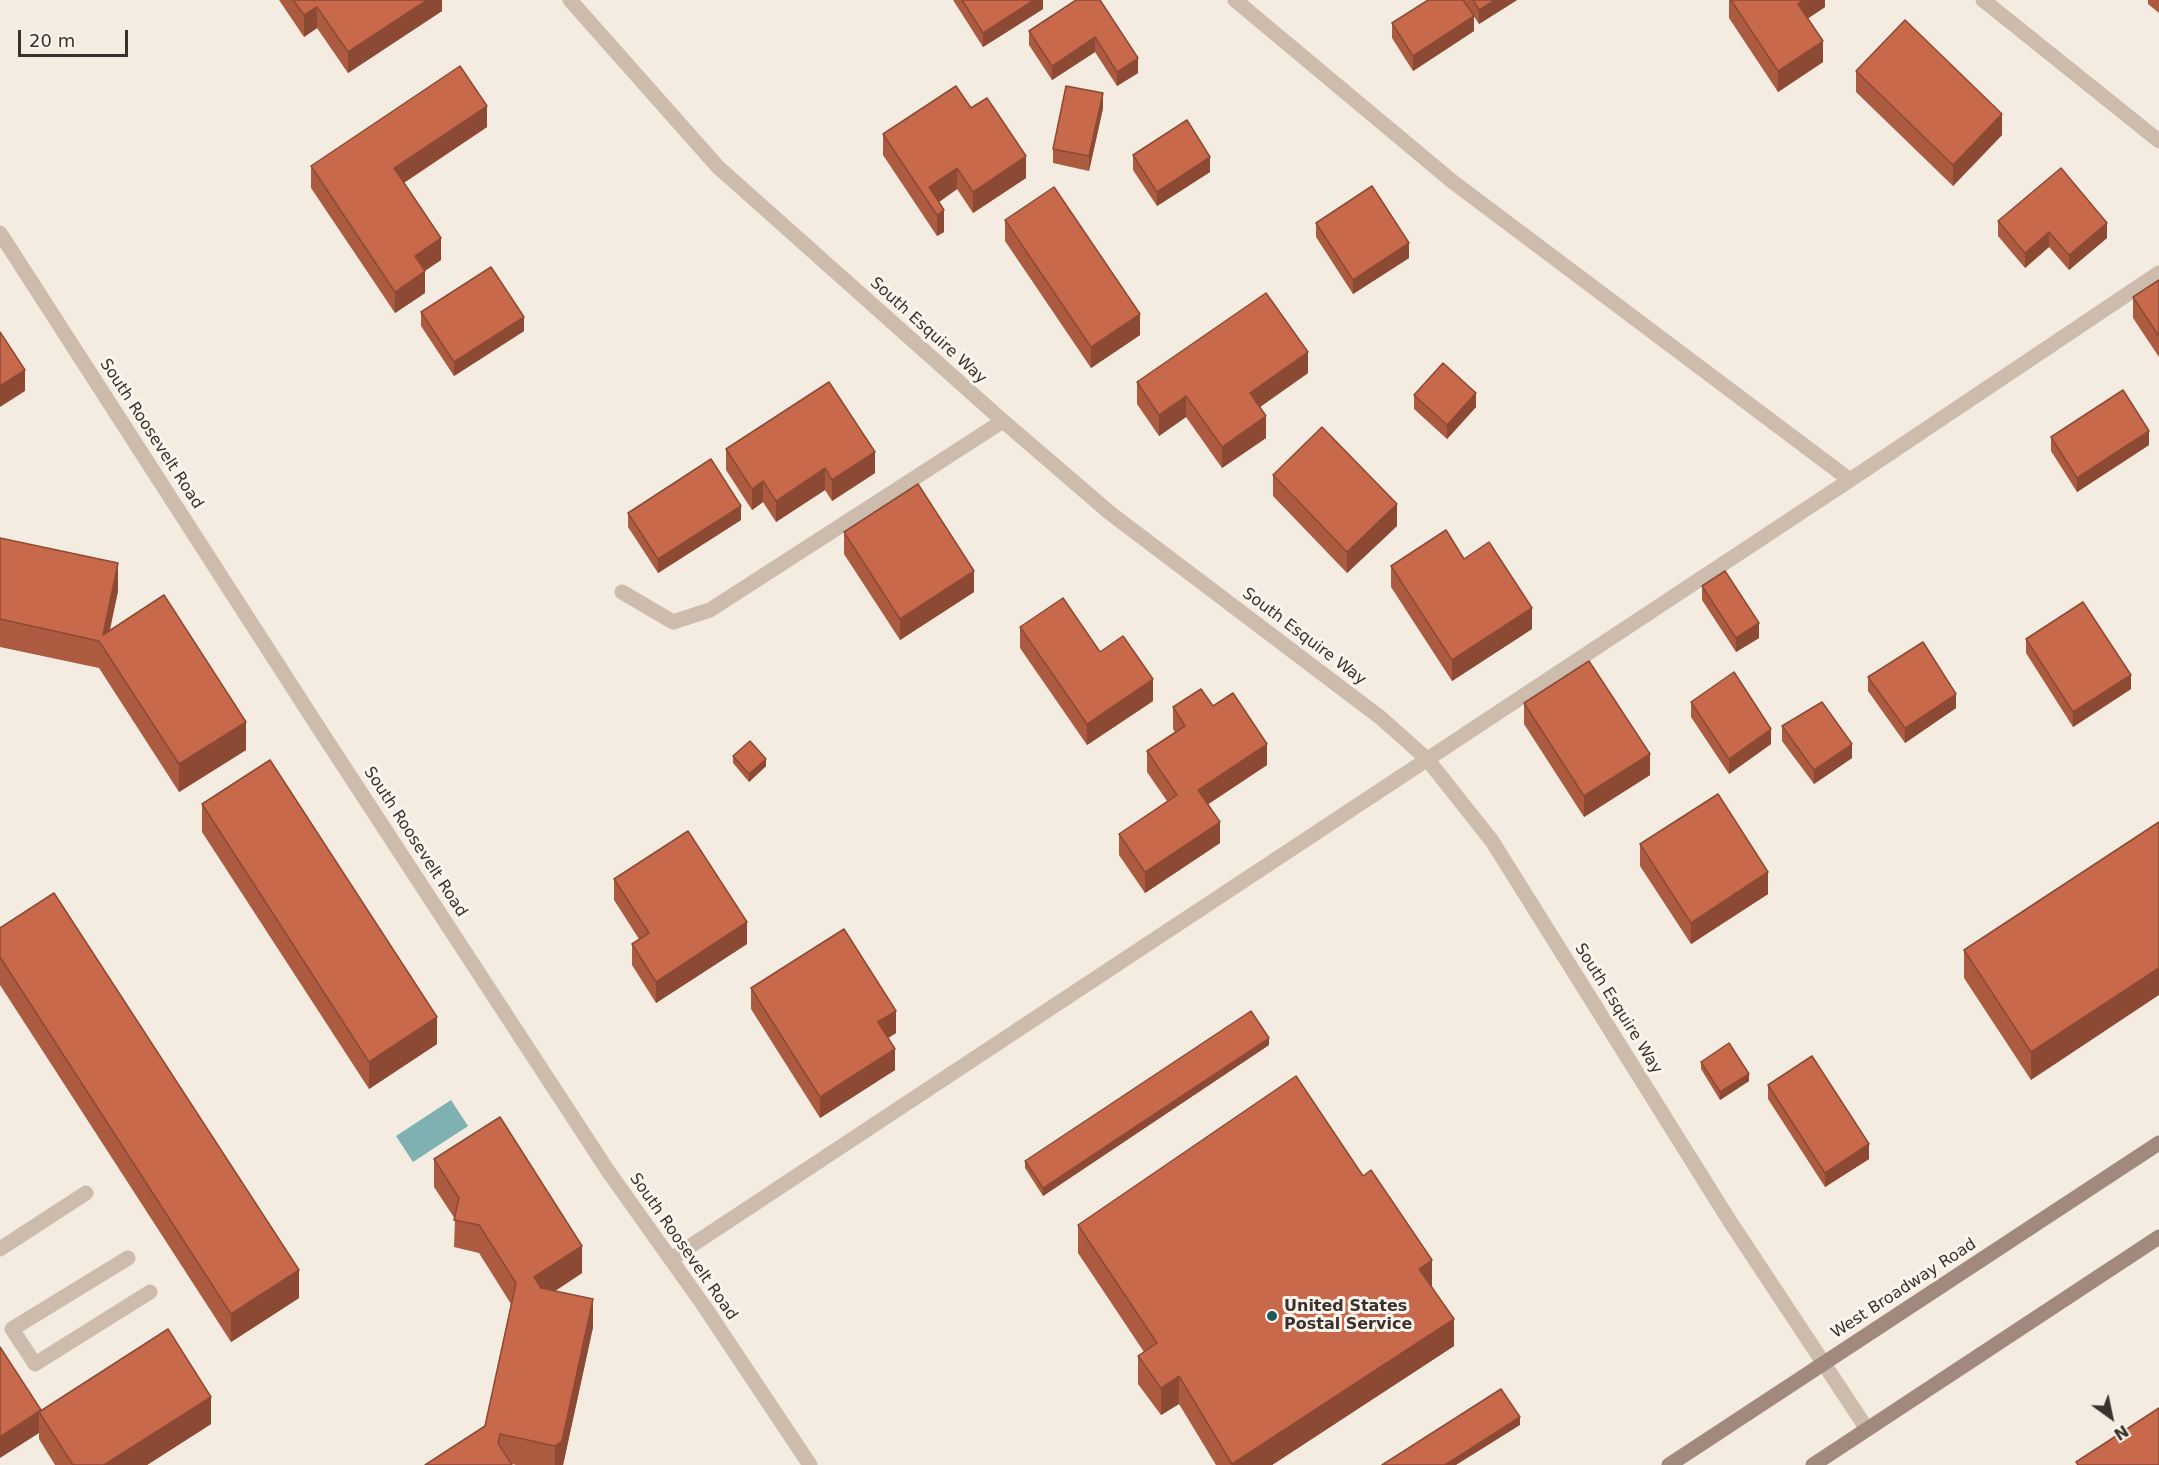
<!DOCTYPE html>
<html>
<head>
<meta charset="utf-8">
<style>
  body { margin:0 }
  #map { position:relative; width:2159px; height:1465px; overflow:hidden; background:#f4ebe1; font-family:"DejaVu Sans",sans-serif }
  canvas { display:block }
  .north { position:absolute; left:2081px; top:1387px; width:60px; height:60px; -webkit-text-stroke:4px #fbf5ee; paint-order:stroke; rotate:147deg; font-size:16px; font-weight:700; line-height:24px; text-align:center; color:#3b302b }
  .north::after { content:''; display:block; margin:auto; width:21px; height:27px; background:#3b302b; clip-path:polygon(50% 0,100% 100%,50% 72%,0 100%) }
  .scale { position:absolute; left:18px; top:30px; width:110px; height:27px; box-sizing:border-box; border:3px solid #3b302b; border-top:0; padding-left:8px; font-size:18px; line-height:21px; white-space:nowrap; color:#3b302b; -webkit-text-stroke:4px #fbf5ee; paint-order:stroke }
</style>
</head>
<body>
<div id="map">
<canvas width="2159" height="1465"></canvas>
<div class="north">N</div>
<div class="scale">20 m</div>
</div>
<script>
const g = document.querySelector('canvas').getContext('2d');
g.lineJoin = 'round';
function paint(path, color) { g.fillStyle = color; g.fill(path, 'evenodd'); }
function strokePath(path, color, width, dash) { g.strokeStyle = color; g.lineWidth = width; g.lineCap = dash ? 'butt' : 'round'; g.setLineDash(dash || []); g.stroke(path); }
function write(font, color, halo, rows, align = 'center') {
  g.font = font + ' "DejaVu Sans",sans-serif'; g.lineWidth = 6; g.setLineDash([]); g.textBaseline = 'middle'; g.strokeStyle = halo; g.fillStyle = color; for (const [text, x, y, turn = 0] of rows) {
    g.save(); g.translate(x, y); g.rotate((+turn || 0) * Math.PI / 180); g.textAlign = isNaN(turn) ? turn : align; if (halo) g.strokeText(text, 0, 0); g.fillText(text, 0, 0); g.restore();
  }
}
paint(new Path2D(`
  M 451,1100 L 468,1126 L 413,1162 L 396,1136 Z`), '#7fb0b2');
strokePath(new Path2D(`
  M 1235,0 L 1453,182 L 1850,480
  M 622,592 L 673,622 L 710,610 L 1003,421
  M 0,1249 L 86,1193
  M 128,1258 L 12,1329 L 35,1364 L 150,1292
  M 671,1259 L 1850,480 L 2159,273`), '#cdbbac', 15);
strokePath(new Path2D(`
  M 570,0 L 718,167 L 1003,421 L 1110,513 L 1381,718 L 1427,759 L 1492,841 L 1729,1220 L 1867,1429
  M 1983,0 L 2159,141
  M 0,233 L 320,730 L 608,1171 L 704,1306 L 810,1465`), '#cdbbac', 15);
strokePath(new Path2D(`
  M 1669,1465 L 2159,1143
  M 1813,1465 L 2159,1237`), '#a18a7d', 15);
paint(new Path2D(`
  M 279,0 L 442,0 L 442,11 L 348,73 L 317,28 L 304,37 Z
  M 953,0 L 1043,0 L 1043,9 L 983,47 Z
  M 1076,0 L 1138,73 L 1117,86 L 1095,52 L 1052,80 L 1029,45 L 1029,31 Z
  M 1463,0 L 1517,0 L 1479,24 Z
  M 1729,0 L 1825,0 L 1825,7 L 1807,19 L 1823,62 L 1778,92 L 1729,18 Z
  M 2148,0 L 2159,0 L 2159,13 L 2148,4 Z
  M 1392,23 L 1474,31 L 1413,71 L 1392,38 Z
  M 1856,71 L 2002,135 L 1953,186 L 1856,92 Z
  M 971,108 L 1026,178 L 973,213 L 957,189 L 939,202 L 944,232 L 937,236 L 883,155 L 883,134 Z
  M 1103,108 L 1089,171 L 1053,163 L 1053,149 Z
  M 487,127 L 404,183 L 441,260 L 425,271 L 425,293 L 395,313 L 311,188 L 311,166 Z
  M 1133,155 L 1210,172 L 1157,206 L 1133,170 Z
  M 1005,220 L 1140,335 L 1091,368 L 1005,241 Z
  M 1998,221 L 2107,238 L 2069,270 L 2049,247 L 2025,268 L 1998,236 Z
  M 1316,223 L 1409,258 L 1353,294 L 1316,237 Z
  M 2159,280 L 2159,357 L 2133,318 L 2133,297 Z
  M 421,312 L 524,331 L 454,376 L 421,326 Z
  M 1308,373 L 1260,407 L 1266,438 L 1222,468 L 1186,417 L 1159,436 L 1137,404 L 1137,382 Z
  M 1414,395 L 1476,407 L 1447,439 L 1414,409 Z
  M 2051,437 L 2149,445 L 2077,492 L 2051,451 Z
  M 726,449 L 875,473 L 832,501 L 825,490 L 776,522 L 763,502 L 752,510 L 726,470 Z
  M 1273,475 L 1397,526 L 1347,573 L 1273,496 Z
  M 628,513 L 741,520 L 658,573 L 628,527 Z
  M 844,532 L 974,592 L 900,640 L 844,554 Z
  M 0,538 L 118,591 L 110,630 L 246,750 L 179,792 L 99,668 L 0,647 Z
  M 1464,559 L 1532,629 L 1452,681 L 1391,587 L 1391,566 Z
  M 1702,586 L 1759,638 L 1736,652 L 1702,600 Z
  M 1020,627 L 1100,652 L 1153,701 L 1087,745 L 1020,648 Z
  M 2026,639 L 2131,689 L 2073,727 L 2026,653 Z
  M 1868,677 L 1956,708 L 1905,743 L 1868,691 Z
  M 1691,702 L 1771,744 L 1729,774 L 1691,717 Z
  M 1524,703 L 1650,775 L 1584,817 L 1524,724 Z
  M 1213,706 L 1267,765 L 1208,804 L 1220,843 L 1145,893 L 1119,855 L 1119,834 L 1167,801 L 1147,772 L 1147,751 L 1175,732 L 1173,729 L 1173,707 Z
  M 1782,726 L 1852,758 L 1814,784 L 1782,741 Z
  M 733,756 L 766,766 L 749,782 L 733,763 Z
  M 202,804 L 437,1044 L 369,1089 L 202,832 Z
  M 2159,822 L 2031,1080 L 1964,978 L 1964,950 Z
  M 1640,844 L 1768,894 L 1691,944 L 1640,866 Z
  M 614,879 L 747,944 L 656,1003 L 632,965 L 632,944 L 639,939 L 614,900 Z
  M 0,928 L 299,1298 L 231,1342 L 0,985 Z
  M 751,988 L 896,1033 L 888,1038 L 895,1070 L 820,1118 L 751,1009 Z
  M 1269,1045 L 1043,1196 L 1025,1168 L 1025,1161 Z
  M 1701,1062 L 1749,1081 L 1720,1100 L 1701,1069 Z
  M 1768,1085 L 1869,1159 L 1825,1187 L 1768,1099 Z
  M 434,1159 L 582,1273 L 555,1291 L 593,1327 L 563,1465 L 516,1465 L 512,1464 L 485,1426 L 511,1304 L 479,1253 L 454,1247 L 455,1219 L 434,1187 Z
  M 1078,1225 L 1432,1287 L 1454,1346 L 1272,1465 L 1216,1465 L 1179,1404 L 1161,1415 L 1138,1384 L 1138,1356 L 1144,1352 L 1078,1253 Z
  M 0,1347 L 41,1410 L 211,1424 L 147,1465 L 55,1465 L 39,1439 L 39,1433 Z`), '#ac5a40');
paint(new Path2D(`
  M 427,0 L 442,0 L 442,11 L 348,73 L 348,52 Z
  M 1034,0 L 1043,0 L 1043,9 L 983,47 L 983,33 Z
  M 1495,0 L 1517,0 L 1479,24 L 1479,10 Z
  M 1803,0 L 1825,0 L 1825,7 L 1798,25 L 1798,4 Z
  M 317,7 L 317,28 L 304,37 L 304,15 Z
  M 1474,16 L 1474,31 L 1413,71 L 1413,56 Z
  M 1095,37 L 1095,52 L 1052,80 L 1052,66 Z
  M 1823,41 L 1823,62 L 1778,92 L 1778,71 Z
  M 1138,58 L 1138,73 L 1117,86 L 1117,72 Z
  M 1103,93 L 1103,108 L 1089,171 L 1089,156 Z
  M 487,106 L 487,127 L 394,189 L 394,168 Z
  M 2002,114 L 2002,135 L 1953,186 L 1953,165 Z
  M 1026,156 L 1026,178 L 973,213 L 973,192 Z
  M 1210,157 L 1210,172 L 1157,206 L 1157,192 Z
  M 957,168 L 957,189 L 932,207 L 929,187 Z
  M 944,210 L 944,232 L 937,236 L 937,215 Z
  M 2107,223 L 2107,238 L 2069,270 L 2069,255 Z
  M 2049,232 L 2049,247 L 2025,268 L 2025,253 Z
  M 441,238 L 441,260 L 415,277 L 415,256 Z
  M 1409,243 L 1409,258 L 1353,294 L 1353,280 Z
  M 425,271 L 425,293 L 395,313 L 395,292 Z
  M 1140,314 L 1140,335 L 1091,368 L 1091,347 Z
  M 524,317 L 524,331 L 454,376 L 454,362 Z
  M 1308,352 L 1308,373 L 1250,414 L 1250,393 Z
  M 25,370 L 25,391 L 0,407 L 0,386 Z
  M 1476,393 L 1476,407 L 1447,439 L 1447,425 Z
  M 1186,396 L 1186,417 L 1159,436 L 1159,415 Z
  M 1266,416 L 1266,438 L 1222,468 L 1222,447 Z
  M 2149,431 L 2149,445 L 2077,492 L 2077,478 Z
  M 875,452 L 875,473 L 832,501 L 832,480 Z
  M 825,468 L 825,490 L 776,522 L 776,501 Z
  M 763,481 L 763,502 L 752,510 L 752,489 Z
  M 1397,504 L 1397,526 L 1347,573 L 1347,552 Z
  M 741,506 L 741,520 L 658,573 L 658,559 Z
  M 118,563 L 118,591 L 105,650 L 103,635 Z
  M 974,571 L 974,592 L 900,640 L 900,619 Z
  M 1532,608 L 1532,629 L 1452,681 L 1452,660 Z
  M 1759,623 L 1759,638 L 1736,652 L 1736,638 Z
  M 2131,675 L 2131,689 L 2073,727 L 2073,712 Z
  M 1153,679 L 1153,701 L 1087,745 L 1087,724 Z
  M 1956,694 L 1956,708 L 1905,743 L 1905,728 Z
  M 246,722 L 246,750 L 179,792 L 179,764 Z
  M 1771,729 L 1771,744 L 1729,774 L 1729,759 Z
  M 1267,744 L 1267,765 L 1198,811 L 1198,790 Z
  M 1852,744 L 1852,758 L 1814,784 L 1814,770 Z
  M 1650,754 L 1650,775 L 1584,817 L 1584,796 Z
  M 766,759 L 766,766 L 749,782 L 749,774 Z
  M 1220,822 L 1220,843 L 1145,893 L 1145,872 Z
  M 1768,872 L 1768,894 L 1691,944 L 1691,923 Z
  M 747,922 L 747,944 L 656,1003 L 656,982 Z
  M 2159,968 L 2159,995 L 2031,1080 L 2031,1052 Z
  M 896,1011 L 896,1033 L 878,1044 L 878,1022 Z
  M 437,1017 L 437,1044 L 369,1089 L 369,1062 Z
  M 1269,1038 L 1269,1045 L 1043,1196 L 1043,1188 Z
  M 895,1049 L 895,1070 L 820,1118 L 820,1097 Z
  M 1749,1074 L 1749,1081 L 1720,1100 L 1720,1092 Z
  M 1869,1144 L 1869,1159 L 1825,1187 L 1825,1173 Z
  M 582,1246 L 582,1273 L 534,1305 L 534,1277 Z
  M 1432,1260 L 1432,1288 L 1419,1269 Z
  M 299,1270 L 299,1298 L 231,1342 L 231,1314 Z
  M 593,1299 L 593,1327 L 563,1465 L 555,1465 L 555,1446 Z
  M 1454,1319 L 1454,1346 L 1272,1465 L 1232,1465 L 1232,1464 Z
  M 1179,1376 L 1179,1404 L 1161,1415 L 1161,1388 Z
  M 211,1397 L 211,1424 L 147,1465 L 104,1465 Z
  M 39,1412 L 39,1433 L 0,1458 L 0,1437 Z
  M 1520,1417 L 1520,1425 L 1456,1465 L 1445,1465 Z`), '#8c4a34');
const building = new Path2D(`
  M 293,0 L 427,0 L 348,52 L 317,7 L 304,15 Z
  M 962,0 L 1034,0 L 983,33 Z
  M 1076,0 L 1100,0 L 1138,58 L 1117,72 L 1095,37 L 1052,66 L 1029,31 Z
  M 1428,0 L 1463,0 L 1474,16 L 1413,56 L 1392,23 Z
  M 1473,0 L 1495,0 L 1479,10 Z
  M 1731,0 L 1803,0 L 1798,4 L 1823,41 L 1778,71 Z
  M 1905,20 L 2002,114 L 1953,165 L 1856,71 Z
  M 460,66 L 487,106 L 394,168 L 441,238 L 415,256 L 425,271 L 395,292 L 311,166 Z
  M 956,86 L 971,108 L 987,98 L 1026,156 L 973,192 L 957,168 L 929,187 L 944,210 L 937,215 L 883,134 Z
  M 1066,86 L 1103,93 L 1089,156 L 1053,149 Z
  M 1187,120 L 1210,157 L 1157,192 L 1133,155 Z
  M 2061,168 L 2107,223 L 2069,255 L 2049,232 L 2025,253 L 1998,221 Z
  M 1372,186 L 1409,243 L 1353,280 L 1316,223 Z
  M 1054,187 L 1140,314 L 1091,347 L 1005,220 Z
  M 491,267 L 524,317 L 454,362 L 421,312 Z
  M 2159,280 L 2159,336 L 2133,297 Z
  M 1266,293 L 1308,352 L 1250,393 L 1266,416 L 1222,447 L 1186,396 L 1159,415 L 1137,382 Z
  M 0,332 L 25,370 L 0,386 Z
  M 1443,363 L 1476,393 L 1447,425 L 1414,395 Z
  M 829,382 L 875,452 L 832,480 L 825,468 L 776,501 L 763,481 L 752,489 L 726,449 Z
  M 2123,390 L 2149,431 L 2077,478 L 2051,437 Z
  M 1322,427 L 1397,504 L 1347,552 L 1273,475 Z
  M 711,459 L 741,506 L 658,559 L 628,513 Z
  M 918,484 L 974,571 L 900,619 L 844,532 Z
  M 1446,530 L 1464,559 L 1489,542 L 1532,608 L 1452,660 L 1391,566 Z
  M 0,538 L 118,563 L 103,635 L 164,595 L 246,722 L 179,764 L 99,641 L 0,619 Z
  M 1725,571 L 1759,623 L 1736,638 L 1702,586 Z
  M 1063,598 L 1100,652 L 1123,636 L 1153,679 L 1087,724 L 1020,627 Z
  M 2083,602 L 2131,675 L 2073,712 L 2026,639 Z
  M 1923,642 L 1956,694 L 1905,728 L 1868,677 Z
  M 1589,661 L 1650,754 L 1584,796 L 1524,703 Z
  M 1734,672 L 1771,729 L 1729,759 L 1691,702 Z
  M 1201,689 L 1213,706 L 1233,693 L 1267,744 L 1198,790 L 1220,822 L 1145,872 L 1119,834 L 1177,795 L 1147,751 L 1185,726 L 1173,707 Z
  M 1822,702 L 1852,744 L 1814,770 L 1782,726 Z
  M 750,741 L 766,759 L 749,774 L 733,756 Z
  M 270,760 L 437,1017 L 369,1062 L 202,804 Z
  M 1718,794 L 1768,872 L 1691,923 L 1640,844 Z
  M 2159,822 L 2159,968 L 2031,1052 L 1964,950 Z
  M 688,831 L 747,922 L 656,982 L 632,944 L 649,933 L 614,879 Z
  M 54,893 L 299,1270 L 231,1314 L 0,957 L 0,928 Z
  M 844,929 L 896,1011 L 878,1022 L 895,1049 L 820,1097 L 751,988 Z
  M 1251,1011 L 1269,1038 L 1043,1188 L 1025,1161 Z
  M 1729,1043 L 1749,1074 L 1720,1092 L 1701,1062 Z
  M 1812,1056 L 1869,1144 L 1825,1173 L 1768,1085 Z
  M 1296,1076 L 1363,1176 L 1371,1170 L 1432,1260 L 1419,1269 L 1454,1319 L 1232,1464 L 1179,1376 L 1161,1388 L 1138,1356 L 1157,1343 L 1078,1225 Z
  M 500,1117 L 582,1246 L 534,1277 L 541,1288 L 593,1299 L 562,1441 L 555,1446 L 500,1434 L 498,1443 L 512,1465 L 425,1465 L 485,1426 L 516,1283 L 479,1225 L 454,1220 L 459,1198 L 434,1159 Z
  M 168,1329 L 211,1397 L 104,1465 L 73,1465 L 39,1412 Z
  M 0,1347 L 41,1410 L 0,1437 Z
  M 1501,1389 L 1520,1417 L 1445,1465 L 1382,1465 Z
  M 2159,1408 L 2159,1465 L 2078,1465 L 2076,1462 Z`);
paint(building, '#c8694b');
strokePath(building, '#8c4a34', 1.5);
for (const [x, y, r, color] of [
  [1272,1316,6,"#1f5a5e"]
]) { const dot = new Path2D(); dot.arc(x, y, r, 0, 2 * Math.PI); g.fillStyle = color; g.fill(dot); strokePath(dot, '#fbf5ee', 2); }
write('16px', '#3b302b', '#fbf5ee', [
  ["South Esquire Way",928,331,42],
  ["South Roosevelt Road",151,434,57],
  ["South Esquire Way",1304,637,37],
  ["South Roosevelt Road",415,842,57],
  ["South Esquire Way",1618,1009,58],
  ["South Roosevelt Road",683,1247,55],
  ["West Broadway Road",1904,1289,-33]
]);
write('bold 16px', '#3b302b', '#fbf5ee', [
  ["United States",1284,1307],
  ["Postal Service",1284,1325]
], 'left');
</script>
</body>
</html>
